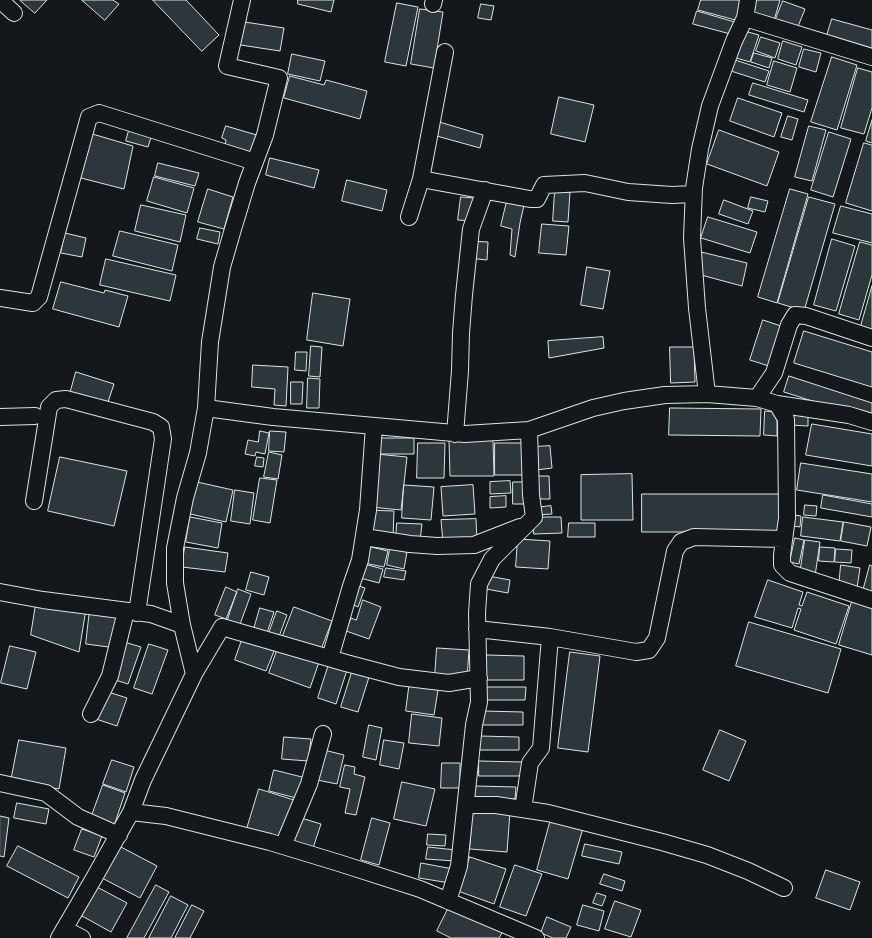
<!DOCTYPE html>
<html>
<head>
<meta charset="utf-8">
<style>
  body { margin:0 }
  canvas { display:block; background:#14181c }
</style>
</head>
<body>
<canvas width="872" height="938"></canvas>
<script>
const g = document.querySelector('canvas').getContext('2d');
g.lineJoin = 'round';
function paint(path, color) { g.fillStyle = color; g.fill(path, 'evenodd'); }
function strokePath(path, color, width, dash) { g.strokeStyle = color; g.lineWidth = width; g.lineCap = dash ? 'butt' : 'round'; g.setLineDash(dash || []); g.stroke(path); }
const building = new Path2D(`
  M 20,0 L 47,0 L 35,13 Z
  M 82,0 L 113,0 L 119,4 L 105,20 Z
  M 153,0 L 186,0 L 219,35 L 202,51 Z
  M 298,0 L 334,0 L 331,12 L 298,4 Z
  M 701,0 L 745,0 L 739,21 L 698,10 Z
  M 755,0 L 780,0 L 773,24 L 750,17 Z
  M 783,1 L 805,9 L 797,29 L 775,21 Z
  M 397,3 L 418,7 L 406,66 L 385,62 Z
  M 481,4 L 494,6 L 491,20 L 478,18 Z
  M 420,9 L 443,12 L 434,68 L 411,64 Z
  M 697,11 L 738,23 L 734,35 L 693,24 Z
  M 832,19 L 872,30 L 872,57 L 825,42 Z
  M 238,21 L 284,28 L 280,51 L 234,44 Z
  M 744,31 L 759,35 L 750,62 L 736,58 Z
  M 761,37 L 780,43 L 775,58 L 756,51 Z
  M 783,41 L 802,47 L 796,65 L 778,59 Z
  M 804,49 L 821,53 L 816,72 L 799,67 Z
  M 754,53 L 772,58 L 769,68 L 751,62 Z
  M 292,54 L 325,61 L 320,81 L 288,74 Z
  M 832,57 L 857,65 L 837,130 L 811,122 Z
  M 735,60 L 769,71 L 765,82 L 731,71 Z
  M 774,61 L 797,68 L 790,92 L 767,85 Z
  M 858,68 L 872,72 L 872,108 L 864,134 L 841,128 Z
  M 290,76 L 324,85 L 326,80 L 367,91 L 360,119 L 284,98 Z
  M 753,83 L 808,100 L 804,112 L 749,95 Z
  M 559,97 L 594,105 L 585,142 L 551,134 Z
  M 738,98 L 782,113 L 774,137 L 730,121 Z
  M 788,116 L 798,119 L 792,140 L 781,137 Z
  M 872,120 L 872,143 L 866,141 Z
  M 436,121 L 483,135 L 480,148 L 433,135 Z
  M 226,126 L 260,136 L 254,153 L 225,144 L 226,140 L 222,138 Z
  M 809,126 L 826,130 L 812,181 L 795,177 Z
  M 130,127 L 152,134 L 148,147 L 126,141 Z
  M 719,130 L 779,152 L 767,186 L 707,164 Z
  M 829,132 L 851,139 L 833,197 L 811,190 Z
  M 89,133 L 133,146 L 124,189 L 77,177 Z
  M 864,143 L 872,145 L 872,211 L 846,203 Z
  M 270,158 L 319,170 L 314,188 L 266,175 Z
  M 158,163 L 199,173 L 195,186 L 155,176 Z
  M 154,177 L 194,188 L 187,213 L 147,201 Z
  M 347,180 L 387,190 L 382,211 L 342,201 Z
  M 208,189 L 233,197 L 224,229 L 198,222 Z
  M 790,189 L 808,194 L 777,303 L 758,297 Z
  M 555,191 L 570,192 L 568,222 L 553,221 Z
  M 461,197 L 475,198 L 473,221 L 458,220 Z
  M 508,197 L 525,201 L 520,223 L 515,257 L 510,255 L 512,229 L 501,226 Z
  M 751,197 L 768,201 L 765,212 L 748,208 Z
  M 809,197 L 835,204 L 804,311 L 778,303 Z
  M 724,200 L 753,211 L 748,224 L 719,214 Z
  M 141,205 L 186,215 L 180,242 L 135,231 Z
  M 841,206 L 872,214 L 872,243 L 833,233 Z
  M 708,217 L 757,232 L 750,253 L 701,238 Z
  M 542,224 L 569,226 L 566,255 L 539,253 Z
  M 200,228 L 220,232 L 218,244 L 197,239 Z
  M 120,231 L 178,245 L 172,271 L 113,256 Z
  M 65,233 L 86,238 L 82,257 L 61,253 Z
  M 832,239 L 855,246 L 836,311 L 814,305 Z
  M 470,241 L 488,242 L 487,260 L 469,258 Z
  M 860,242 L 872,245 L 872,275 L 859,320 L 839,314 Z
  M 701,252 L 747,263 L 742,286 L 701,275 Z
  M 106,259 L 176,275 L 170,301 L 100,285 Z
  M 587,267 L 610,271 L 603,309 L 581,305 Z
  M 61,282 L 104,293 L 105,290 L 128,296 L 119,327 L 53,309 Z
  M 872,286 L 872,329 L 861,326 Z
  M 313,293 L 350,299 L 343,346 L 307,340 Z
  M 763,320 L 784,327 L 772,367 L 750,360 Z
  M 804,331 L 872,352 L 872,387 L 794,363 Z
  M 603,337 L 604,348 L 549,358 L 548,341 Z
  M 311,346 L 322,347 L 320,377 L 309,376 Z
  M 670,347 L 694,347 L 695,382 L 671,383 Z
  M 296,352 L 307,352 L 306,371 L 295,370 Z
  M 253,365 L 288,367 L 286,406 L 274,405 L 275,389 L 252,387 Z
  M 76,372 L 114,384 L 107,405 L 70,394 Z
  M 789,376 L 872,403 L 872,420 L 784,392 Z
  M 308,378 L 320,379 L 319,408 L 307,408 Z
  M 291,382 L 303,382 L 302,404 L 291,404 Z
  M 670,408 L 761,409 L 760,436 L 669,435 Z
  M 765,411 L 777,412 L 777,436 L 764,435 Z
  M 790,414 L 808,414 L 808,426 L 790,425 Z
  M 812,424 L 872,434 L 872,466 L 806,455 Z
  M 260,431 L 269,433 L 265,454 L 256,452 L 255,456 L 245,454 L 248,440 L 258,442 Z
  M 270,431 L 286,432 L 284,452 L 269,451 Z
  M 381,438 L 414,438 L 414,454 L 380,454 Z
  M 493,440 L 494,476 L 450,476 L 449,441 Z
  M 418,443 L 445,443 L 444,478 L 417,478 Z
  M 495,443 L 525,443 L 525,475 L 495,475 Z
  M 550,446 L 552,468 L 536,470 L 534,447 Z
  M 269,452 L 282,455 L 278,479 L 264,477 Z
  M 376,454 L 407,457 L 401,510 L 370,507 Z
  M 60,457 L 127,471 L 114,526 L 48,511 Z
  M 257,457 L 264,458 L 263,467 L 255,466 Z
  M 801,463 L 872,474 L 872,502 L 797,490 Z
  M 632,474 L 633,520 L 581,520 L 581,475 Z
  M 535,476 L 549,476 L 550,499 L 535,499 Z
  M 260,478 L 277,480 L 270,523 L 253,520 Z
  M 510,481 L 511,493 L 490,494 L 490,482 Z
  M 197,482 L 233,490 L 226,522 L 190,514 Z
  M 513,482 L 524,482 L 525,504 L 513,504 Z
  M 404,485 L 434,487 L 431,520 L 402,518 Z
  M 473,485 L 475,514 L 443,516 L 441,487 Z
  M 235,490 L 254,493 L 250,524 L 231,521 Z
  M 642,494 L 779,494 L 779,532 L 642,532 Z
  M 823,495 L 872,504 L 872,517 L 821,508 Z
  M 506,496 L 506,507 L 490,508 L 490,497 Z
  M 805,505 L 817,506 L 816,516 L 804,515 Z
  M 551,506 L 552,514 L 535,515 L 534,508 Z
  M 368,510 L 394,511 L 393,537 L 368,537 Z
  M 794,515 L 801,516 L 800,527 L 793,526 Z
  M 190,517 L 222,523 L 218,548 L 186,542 Z
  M 534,517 L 561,517 L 562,533 L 534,534 Z
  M 803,517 L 843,522 L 840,541 L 801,536 Z
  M 476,519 L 477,540 L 443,542 L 441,520 Z
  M 844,522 L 871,527 L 867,546 L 841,541 Z
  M 397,523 L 422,524 L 420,541 L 396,540 Z
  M 569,523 L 595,523 L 595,537 L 568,537 Z
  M 795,538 L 804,540 L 799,564 L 790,562 Z
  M 518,539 L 550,541 L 548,569 L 516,567 Z
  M 805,540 L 820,542 L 815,576 L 800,574 Z
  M 367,546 L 388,551 L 384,567 L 364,563 Z
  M 185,547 L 228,553 L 225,572 L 182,567 Z
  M 820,547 L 835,548 L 834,562 L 819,561 Z
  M 390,549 L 407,552 L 404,569 L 387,565 Z
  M 836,549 L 852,550 L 851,563 L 835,562 Z
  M 364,564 L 383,569 L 379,583 L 360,578 Z
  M 841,565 L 860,568 L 857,588 L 839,586 Z
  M 870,565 L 872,566 L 872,598 L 862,595 Z
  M 386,568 L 406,571 L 404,580 L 384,577 Z
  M 251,572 L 269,577 L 264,595 L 246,590 Z
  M 488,576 L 510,580 L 508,593 L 486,589 Z
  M 768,580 L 803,592 L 799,605 L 802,606 L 807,592 L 849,606 L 836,644 L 794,630 L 801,609 L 798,608 L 792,628 L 755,617 Z
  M 356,585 L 365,588 L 358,607 L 349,603 Z
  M 226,587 L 237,592 L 226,619 L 215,615 Z
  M 238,589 L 251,594 L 239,627 L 227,622 Z
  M 853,598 L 872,604 L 872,655 L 839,645 Z
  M 363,600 L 381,607 L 369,639 L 346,631 L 351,618 L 356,620 Z
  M 36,604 L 86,609 L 79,652 L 31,635 Z
  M 294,607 L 332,621 L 320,652 L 282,638 Z
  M 260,608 L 274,612 L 267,633 L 254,629 Z
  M 90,609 L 119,612 L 116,648 L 86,644 Z
  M 277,611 L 287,615 L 277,642 L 267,639 Z
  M 749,622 L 841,649 L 828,693 L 736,666 Z
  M 242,640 L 274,651 L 266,671 L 235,660 Z
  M 124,642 L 141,647 L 128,684 L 112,679 Z
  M 149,644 L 168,650 L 152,694 L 134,688 Z
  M 10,646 L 36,652 L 27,689 L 1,683 Z
  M 278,648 L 319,662 L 310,688 L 269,673 Z
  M 437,648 L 469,650 L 467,678 L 435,676 Z
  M 570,652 L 600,656 L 588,752 L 558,748 Z
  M 486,655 L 524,656 L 524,680 L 486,680 Z
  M 329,664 L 347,670 L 336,704 L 318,698 Z
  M 353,669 L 370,674 L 358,712 L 341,707 Z
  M 410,680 L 439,684 L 434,715 L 406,711 Z
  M 484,687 L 526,687 L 525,700 L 484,700 Z
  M 105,691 L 127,698 L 117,726 L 96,719 Z
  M 483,711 L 523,712 L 523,725 L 483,725 Z
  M 412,714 L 442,718 L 439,746 L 409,743 Z
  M 369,725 L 382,728 L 376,760 L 363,757 Z
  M 720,730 L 746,741 L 729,781 L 703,770 Z
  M 479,736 L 519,737 L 519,750 L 479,750 Z
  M 284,737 L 311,739 L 308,761 L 282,759 Z
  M 19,740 L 66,748 L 59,789 L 11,781 Z
  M 384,740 L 404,743 L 399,769 L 380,765 Z
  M 324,750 L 344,755 L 337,784 L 317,780 Z
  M 112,760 L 134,767 L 126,792 L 103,784 Z
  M 479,761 L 522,762 L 522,776 L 479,776 Z
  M 442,763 L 460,763 L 460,788 L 441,788 Z
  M 345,765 L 355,767 L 354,774 L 365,777 L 356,815 L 345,813 L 350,789 L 340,787 Z
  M 274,770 L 306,778 L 300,799 L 269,791 Z
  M 402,782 L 435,789 L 426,826 L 394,819 Z
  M 103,785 L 125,793 L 114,826 L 91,818 Z
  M 475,786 L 516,787 L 515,799 L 475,798 Z
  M 259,789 L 297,801 L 285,840 L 246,832 Z
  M 17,803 L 49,809 L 46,824 L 14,818 Z
  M 473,809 L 510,812 L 507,852 L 470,849 Z
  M 0,816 L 9,818 L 4,857 L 0,856 Z
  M 301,818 L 321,824 L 312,851 L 293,844 Z
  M 372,818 L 390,823 L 379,865 L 361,860 Z
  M 551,819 L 583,828 L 568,879 L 537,870 Z
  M 82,829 L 102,836 L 94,857 L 74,850 Z
  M 428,834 L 446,835 L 445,846 L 427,845 Z
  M 585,844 L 622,852 L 619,864 L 582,856 Z
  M 18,846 L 79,877 L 68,898 L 7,866 Z
  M 119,846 L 157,866 L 140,898 L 102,878 Z
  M 428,847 L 456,850 L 455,861 L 426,859 Z
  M 470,857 L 506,869 L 494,904 L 458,891 Z
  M 421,863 L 453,869 L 450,883 L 419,878 Z
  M 515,865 L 542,874 L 526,916 L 500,907 Z
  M 826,870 L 860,882 L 850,910 L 816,898 Z
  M 604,874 L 625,881 L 622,891 L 600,884 Z
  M 156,885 L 169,892 L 144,938 L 127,938 Z
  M 97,887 L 127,903 L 111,932 L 82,916 Z
  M 597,893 L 606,896 L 602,906 L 593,903 Z
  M 171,896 L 188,905 L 171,938 L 149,938 Z
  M 615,901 L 641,910 L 631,937 L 605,929 Z
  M 192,905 L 204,911 L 190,938 L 175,938 Z
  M 450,905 L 503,931 L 499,938 L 451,938 L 437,931 Z
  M 583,905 L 604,911 L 599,931 L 577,925 Z
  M 547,917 L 571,927 L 566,938 L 553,938 L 541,933 Z`);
paint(building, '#2c363c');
strokePath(building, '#d8e6dc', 1);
const minor = new Path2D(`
  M 0,0 L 14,13
  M 433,4 L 434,0
  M 745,18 L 748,0
  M 421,179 L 530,199 L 537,199 L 544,185 L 585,183 L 628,192 L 672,195 L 693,194
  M 409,217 L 421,179 L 445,52
  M 0,298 L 33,303 L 39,297 L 89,117 L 99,113 L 255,162
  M 707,394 L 697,308 L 692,238 L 694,188 L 700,149 L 710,106 L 734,41 L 745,18 L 872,57
  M 757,398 L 774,373 L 789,325 L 795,315 L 806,316 L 872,338
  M 777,404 L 849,415 L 872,422
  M 206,408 L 273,417 L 465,434 L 529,430 L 593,408 L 624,401 L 665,395 L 707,394 L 757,398 L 777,404 L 786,419 L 787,518 L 782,555 L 782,565 L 790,573 L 872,600
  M 0,417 L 35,416
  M 455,434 L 460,371 L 461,333 L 464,295 L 471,229 L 485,190
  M 34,501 L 49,407 L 56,400 L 66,399 L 153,422 L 161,427 L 163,439 L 137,613
  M 364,537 L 410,544 L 437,546 L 474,545 L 520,527
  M 0,592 L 43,600 L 151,614 L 182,625
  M 477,629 L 550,637 L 636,652 L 649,650 L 657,638 L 675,551 L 681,542 L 694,537 L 784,539
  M 330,658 L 351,586 L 360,560 L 368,510 L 374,426
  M 194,674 L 182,625 L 175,583 L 175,548 L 185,498 L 198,453 L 206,408 L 210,342 L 222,267 L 233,229 L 247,183 L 265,135 L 279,78 L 227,66 L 242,0
  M 91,714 L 110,676 L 126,611
  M 0,783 L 46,793 L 78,817 L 119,835
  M 466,805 L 496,805 L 548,813 L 662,842 L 707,855 L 748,871 L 784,888
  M 523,809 L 530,763 L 541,748 L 550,637
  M 131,812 L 166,816 L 270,842 L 339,863 L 420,889 L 536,938
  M 283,846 L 309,784 L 323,734
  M 448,901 L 459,866 L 474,725 L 479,702 L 477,613 L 479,584 L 492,559 L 534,517 L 531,495 L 529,430
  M 64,929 L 82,938
  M 59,938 L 94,878 L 131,812 L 143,780 L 194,674 L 222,627 L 346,663 L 399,677 L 449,683 L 479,678`);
strokePath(minor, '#d8e6dc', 18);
strokePath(minor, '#14181c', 16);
</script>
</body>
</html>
